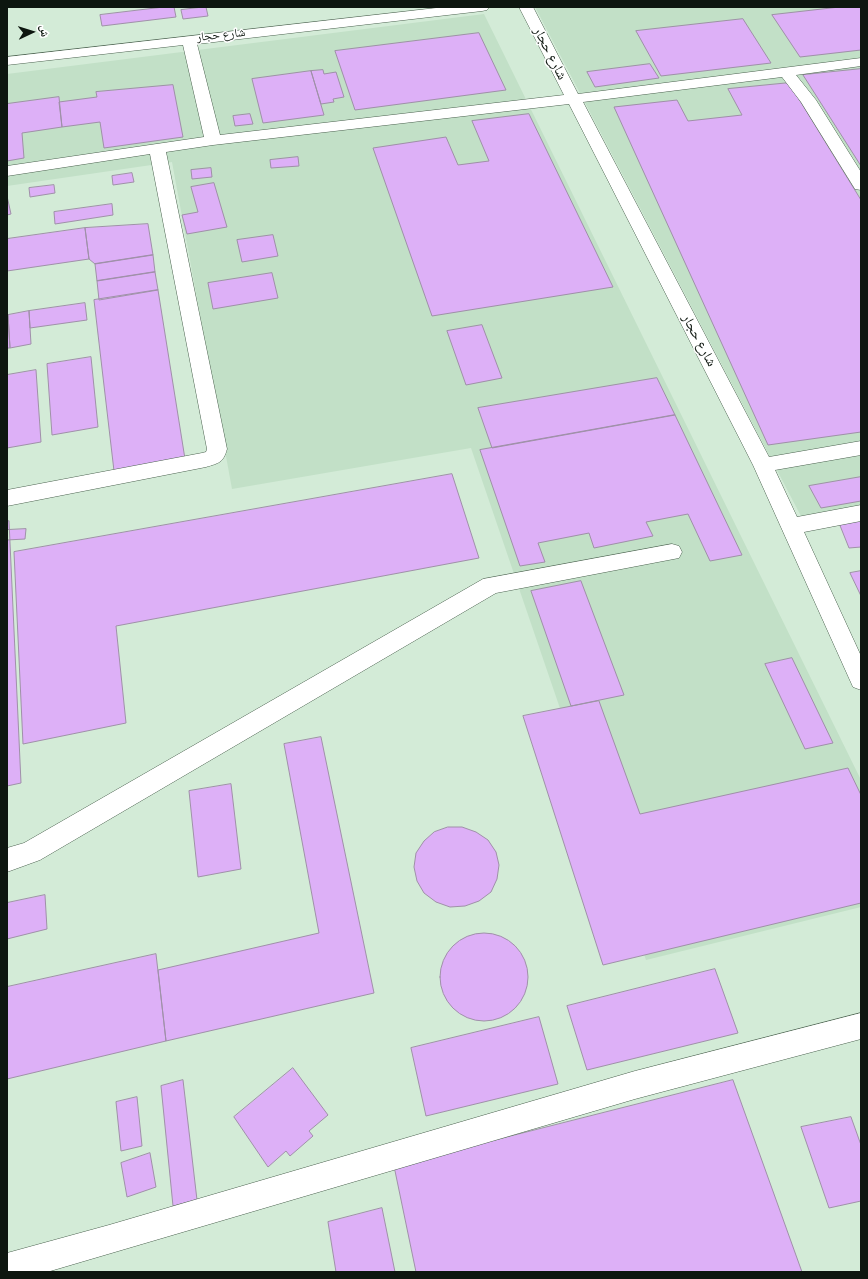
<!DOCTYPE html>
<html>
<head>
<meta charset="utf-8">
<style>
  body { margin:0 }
  #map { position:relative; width:868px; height:1279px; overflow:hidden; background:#d3ebd7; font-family:Overpass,"Noto Naskh Arabic",sans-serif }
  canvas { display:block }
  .frame { position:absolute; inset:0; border:8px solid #0d160f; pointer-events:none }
  .north { position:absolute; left:12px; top:12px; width:40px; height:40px; -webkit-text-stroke:3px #fff; paint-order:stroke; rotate:86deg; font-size:11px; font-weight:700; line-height:16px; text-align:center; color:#0d160f }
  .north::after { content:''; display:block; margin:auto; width:14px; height:18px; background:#0d160f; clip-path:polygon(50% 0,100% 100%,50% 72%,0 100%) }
</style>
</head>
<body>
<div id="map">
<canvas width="868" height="1279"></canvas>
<div class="frame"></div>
<div class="north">ش</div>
</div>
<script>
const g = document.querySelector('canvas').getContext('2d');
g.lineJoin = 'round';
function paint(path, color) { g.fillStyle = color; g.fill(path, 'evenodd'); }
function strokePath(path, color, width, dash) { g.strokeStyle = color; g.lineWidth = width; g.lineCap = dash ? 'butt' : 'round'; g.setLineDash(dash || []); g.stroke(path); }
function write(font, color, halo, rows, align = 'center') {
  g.font = font + ' Overpass,"Noto Naskh Arabic",sans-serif'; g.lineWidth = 3; g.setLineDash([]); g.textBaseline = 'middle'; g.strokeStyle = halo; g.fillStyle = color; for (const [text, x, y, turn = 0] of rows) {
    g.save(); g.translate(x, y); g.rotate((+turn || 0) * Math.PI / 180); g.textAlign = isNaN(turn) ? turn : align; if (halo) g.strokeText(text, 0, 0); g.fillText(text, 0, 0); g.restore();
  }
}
paint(new Path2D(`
  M 535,7 L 861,7 L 861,510 L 803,520 Z
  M 484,14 L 861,780 L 861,907 L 646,960 L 471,448 L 232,489 L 172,162 L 7,186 L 7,74 Z`), '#c2e0c7');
const building = new Path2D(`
  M 164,7 L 174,7 L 176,17 L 102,26 L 100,15 Z
  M 206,7 L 208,16 L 183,19 L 181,10 Z
  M 840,7 L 861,7 L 861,50 L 800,57 L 772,15 Z
  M 743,19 L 771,63 L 661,76 L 636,31 Z
  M 479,33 L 506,90 L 355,110 L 335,51 Z
  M 650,64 L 659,78 L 595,87 L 587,72 Z
  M 861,69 L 861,166 L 803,75 Z
  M 323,70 L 324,74 L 336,72 L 344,97 L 333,99 L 334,102 L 321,104 L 311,71 Z
  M 311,71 L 324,115 L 263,123 L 252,79 Z
  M 789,83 L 861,200 L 861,432 L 768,445 L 614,107 L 677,100 L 688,121 L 742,115 L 728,89 Z
  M 173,85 L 183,137 L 104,148 L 100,122 L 62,127 L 59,102 L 97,97 L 96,92 Z
  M 59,97 L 62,127 L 22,133 L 24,158 L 7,161 L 7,104 Z
  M 250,114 L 253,124 L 235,126 L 233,116 Z
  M 529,114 L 613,287 L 432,316 L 373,148 L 446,137 L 458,165 L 489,161 L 472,121 Z
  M 298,157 L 299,166 L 271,168 L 270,160 Z
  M 211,168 L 212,177 L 192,179 L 191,170 Z
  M 132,173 L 134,182 L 113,185 L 112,176 Z
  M 214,183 L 227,227 L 187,234 L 182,215 L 198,212 L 191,187 Z
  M 54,185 L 55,193 L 30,197 L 29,188 Z
  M 7,196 L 11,214 L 7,215 Z
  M 112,204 L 113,215 L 55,224 L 54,212 Z
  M 148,224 L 153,255 L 95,264 L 89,259 L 85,228 Z
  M 85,228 L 89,259 L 7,271 L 7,239 Z
  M 273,235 L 278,256 L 242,262 L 237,240 Z
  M 153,255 L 155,272 L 97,281 L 95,264 Z
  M 155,272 L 158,290 L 99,300 L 97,281 Z
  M 272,273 L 278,298 L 213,309 L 208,283 Z
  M 158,290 L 185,459 L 114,471 L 94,300 Z
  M 85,303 L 87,320 L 30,328 L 29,311 Z
  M 29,311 L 31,344 L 10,348 L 8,315 Z
  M 7,315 L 8,315 L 10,348 L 7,348 Z
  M 482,325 L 502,378 L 466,385 L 447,331 Z
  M 91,357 L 98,427 L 52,435 L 47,364 Z
  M 36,370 L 41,442 L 7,448 L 7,375 Z
  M 657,378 L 675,415 L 492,448 L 478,408 Z
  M 675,415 L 742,555 L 710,561 L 688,514 L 646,522 L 653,536 L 594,548 L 589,533 L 538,543 L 545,562 L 520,566 L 480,450 Z
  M 452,474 L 479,558 L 116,626 L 126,723 L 23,744 L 14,552 Z
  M 861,477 L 861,501 L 821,508 L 809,486 Z
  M 9,521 L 21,783 L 7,786 L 7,522 Z
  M 861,521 L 861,547 L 849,548 L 839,523 Z
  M 26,529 L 25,539 L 7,540 L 7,530 Z
  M 861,571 L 861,596 L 850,573 Z
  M 581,581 L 624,695 L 571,706 L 531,591 Z
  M 792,658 L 833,743 L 805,749 L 765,664 Z
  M 599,701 L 640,814 L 848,768 L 861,795 L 861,903 L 603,965 L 523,716 Z
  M 321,737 L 374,993 L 166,1041 L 158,970 L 319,933 L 284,744 Z
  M 231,784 L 241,869 L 198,877 L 189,791 Z
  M 448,827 L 462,827 L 476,832 L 488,840 L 496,852 L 499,865 L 497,879 L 491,892 L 479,901 L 465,906 L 450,907 L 436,902 L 424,893 L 417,881 L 414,867 L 416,853 L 424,841 L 434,832 Z
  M 45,895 L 47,929 L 7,939 L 7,903 Z
  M440 977a44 44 0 1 1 88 0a44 44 0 1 1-88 0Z
  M 156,954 L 166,1041 L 7,1079 L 7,987 Z
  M 715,969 L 738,1033 L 587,1070 L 567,1006 Z
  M 539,1017 L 558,1084 L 426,1116 L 411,1048 Z
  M 293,1068 L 328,1115 L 309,1131 L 313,1136 L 290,1156 L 286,1151 L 268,1167 L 234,1117 Z
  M 183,1080 L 197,1200 L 173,1206 L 161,1086 Z
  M 733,1080 L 802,1272 L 416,1272 L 394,1166 Z
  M 137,1097 L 142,1146 L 121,1151 L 116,1102 Z
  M 851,1117 L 861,1145 L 861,1201 L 829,1208 L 801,1127 Z
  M 150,1153 L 156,1187 L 127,1197 L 121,1163 Z
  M 382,1208 L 395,1272 L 336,1272 L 328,1222 Z`);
paint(building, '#ddb0f7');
strokePath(building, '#9f90a8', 1);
const minor = new Path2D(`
  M 445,7 L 489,7 L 487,10 L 482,11 L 197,44 L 220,135 L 564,95 L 519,7 L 533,7 L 578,94 L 861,58 L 861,66 L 796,75 L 816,100 L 861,172 L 861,190 L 855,189 L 801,102 L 782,77 L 583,102 L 769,457 L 861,441 L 861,455 L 775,470 L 797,517 L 861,505 L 861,521 L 804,532 L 861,656 L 861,690 L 853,687 L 753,465 L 569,104 L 213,145 L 166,152 L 227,449 C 223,463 219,463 206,467 L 7,506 L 7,490 L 202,453 L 206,452 L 207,449 L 150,154 L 7,176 L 7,166 L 204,137 L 183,45 L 7,65 L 7,57 Z
  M 672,544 L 679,546 L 682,552 L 679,558 L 496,593 L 40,860 L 7,872 L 7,848 L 24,843 L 483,579 Z
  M 861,1013 L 861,1039 L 635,1099 L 47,1272 L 7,1272 L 7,1253 L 109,1225 L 635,1071 Z`);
strokePath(minor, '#4c6250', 1);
paint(minor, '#fff');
write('12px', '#0d160f', '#fff', [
  ["شارع حجار",221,36,-6]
]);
write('14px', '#0d160f', '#fff', [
  ["شارع حجار",549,54,63],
  ["شارع حجار",698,341,62]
]);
</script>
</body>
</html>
